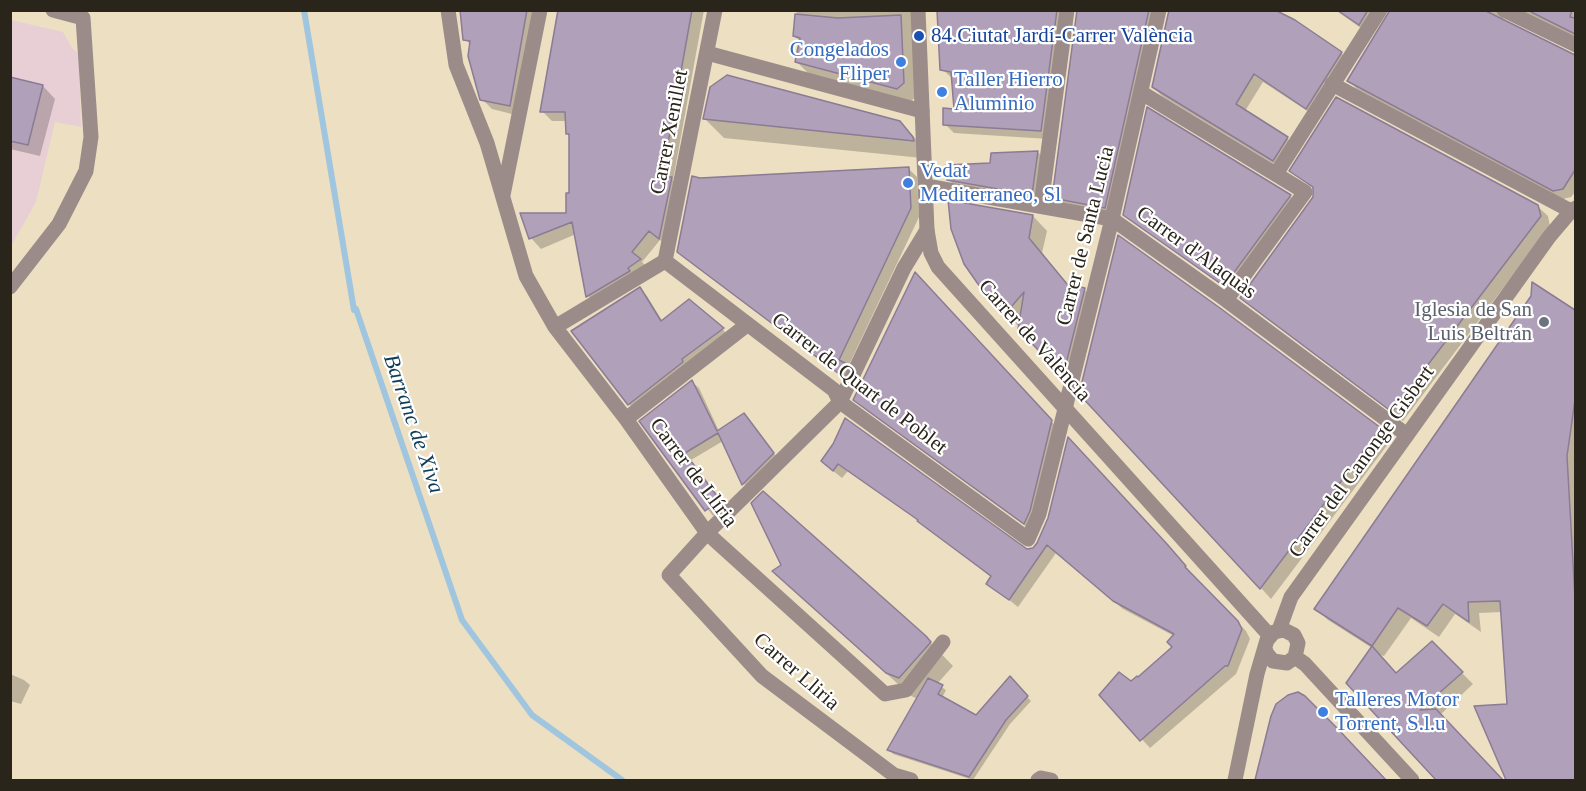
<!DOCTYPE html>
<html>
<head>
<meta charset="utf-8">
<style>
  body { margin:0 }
  #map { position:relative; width:1586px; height:791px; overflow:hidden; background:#eddfc2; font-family:"Times New Roman",serif }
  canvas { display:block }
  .frame { position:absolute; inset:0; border:12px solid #2a251a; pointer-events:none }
</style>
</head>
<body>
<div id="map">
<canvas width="1586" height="791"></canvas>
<div class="frame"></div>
</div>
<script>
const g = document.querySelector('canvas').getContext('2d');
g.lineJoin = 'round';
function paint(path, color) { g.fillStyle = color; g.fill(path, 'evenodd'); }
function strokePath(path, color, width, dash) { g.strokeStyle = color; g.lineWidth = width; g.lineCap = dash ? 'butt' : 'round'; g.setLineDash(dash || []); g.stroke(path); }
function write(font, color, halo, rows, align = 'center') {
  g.font = font + ' "Times New Roman",serif'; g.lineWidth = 4.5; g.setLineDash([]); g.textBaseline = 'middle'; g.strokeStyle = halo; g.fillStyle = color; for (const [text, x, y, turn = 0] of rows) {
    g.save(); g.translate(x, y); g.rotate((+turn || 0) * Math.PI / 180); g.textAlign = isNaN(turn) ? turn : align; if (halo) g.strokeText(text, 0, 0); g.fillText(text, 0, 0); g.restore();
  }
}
paint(new Path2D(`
  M 11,20 L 63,32 L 72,48 L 79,54 L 81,127 L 55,122 L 36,202 L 11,246 Z`), '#e8cfd6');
paint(new Path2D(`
  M 462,10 L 539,10 L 520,116 L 492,109 L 482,99 L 471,45 L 465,39 Z
  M 559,10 L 704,10 L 673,180 L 681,189 L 670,247 L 660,240 L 642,262 L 650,270 L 598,306 L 588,296 L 576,234 L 541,249 L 531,238 L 568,215 L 571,194 L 571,137 L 567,133 L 567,121 L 552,121 L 542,111 Z
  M 797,10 L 912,10 L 917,96 L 911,101 L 809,74 L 796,61 L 801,42 L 794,36 Z
  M 939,10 L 1071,10 L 1049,139 L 954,133 L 945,124 L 956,111 L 953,79 L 942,69 Z
  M 1078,10 L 1164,10 L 1113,216 L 1062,207 L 1053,198 Z
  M 1335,10 L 1383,10 L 1368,33 Z
  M 1391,10 L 1507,10 L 1503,15 L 1504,22 L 1571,55 L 1576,55 L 1576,191 L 1571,197 L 1563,199 L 1357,89 L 1349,81 Z
  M 1521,10 L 1576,10 L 1576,37 Z
  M 1341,53 L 1350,61 L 1315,116 L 1263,82 L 1245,111 L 1287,138 L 1296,147 L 1282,169 L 1162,96 L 1153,87 Z
  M 10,78 L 43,86 L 55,99 L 40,156 L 10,149 Z
  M 705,119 L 899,122 L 919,142 L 932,159 L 724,138 Z
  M 1038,152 L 1043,158 L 1038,200 L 954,185 L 948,179 L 992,164 Z
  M 908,168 L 917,177 L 919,217 L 848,367 L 855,374 L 850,383 L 687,260 L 678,252 L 700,179 Z
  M 1291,171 L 1537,206 L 1548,216 L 1550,226 L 1403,421 L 1251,307 L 1242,298 L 1315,198 L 1315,190 Z
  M 1290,196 L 1297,203 L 1232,293 L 1133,221 Z
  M 1033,216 L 1047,231 L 1042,253 L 1069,286 L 1084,289 L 1098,304 L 1077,389 L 1006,313 Z
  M 926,285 L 1063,434 L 1036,534 L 867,411 L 855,399 Z
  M 1533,285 L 1576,312 L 1576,780 L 1508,780 L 1477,708 L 1508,705 L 1502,612 L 1479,613 L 1481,632 L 1455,614 L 1439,637 L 1411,618 L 1384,656 L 1378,654 L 1397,674 L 1432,643 L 1473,684 L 1440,715 L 1502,780 L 1438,780 L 1348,683 L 1372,648 L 1328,620 L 1316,608 L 1533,296 Z
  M 640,289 L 647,296 L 663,322 L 689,301 L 730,336 L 636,411 L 629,404 Z
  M 692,382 L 699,388 L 719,431 L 744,415 L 780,461 L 750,490 L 744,484 L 723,441 L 691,460 L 725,507 L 713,516 L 641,421 Z
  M 1380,429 L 1391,440 L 1271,599 L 1261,588 Z
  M 834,444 L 1029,550 L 1038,545 L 1049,518 L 1175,554 L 1193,575 L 1192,576 L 1246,631 L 1250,639 L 1236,674 L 1150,748 L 1101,695 L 1138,679 L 1175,648 L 1174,636 L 1123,609 L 1056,553 L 1018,607 L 988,583 L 992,578 L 919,521 L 848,471 L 842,478 L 832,470 Z
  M 774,571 L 925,637 L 953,666 L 937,684 L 946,690 L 942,698 L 976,717 L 1010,679 L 1031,701 L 1010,724 L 973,780 L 893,754 L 889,750 L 918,699 L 911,696 Z
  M 10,674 L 24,680 L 30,685 L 21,704 L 10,701 Z
  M 1272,716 L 1353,746 L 1385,780 L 1256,780 Z`), '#0003');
strokePath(new Path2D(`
  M 304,10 L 354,310 L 356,309 L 462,620 L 532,715 L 622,780`), '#9fc5df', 6);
const building = new Path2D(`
  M 460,10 L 527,10 L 510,106 L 480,100 L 468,56 L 470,41 L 463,40 Z
  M 558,10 L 692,10 L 662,177 L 672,177 L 659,239 L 649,231 L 632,252 L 641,259 L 628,268 L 630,271 L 586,297 L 572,222 L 529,239 L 520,213 L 566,213 L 566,193 L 569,193 L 569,134 L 566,134 L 565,112 L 540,112 Z
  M 937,10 L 1057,10 L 1041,131 L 943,125 L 943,108 L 954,109 L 951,72 L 940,70 Z
  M 1077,10 L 1149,10 L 1105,208 L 1052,198 Z
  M 1169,10 L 1275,10 L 1295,20 L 1342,52 L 1306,109 L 1254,74 L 1236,104 L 1288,137 L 1273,161 L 1152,87 Z
  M 1337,10 L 1368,10 L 1359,25 Z
  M 1390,10 L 1484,10 L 1575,55 L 1575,170 L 1563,189 L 1553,191 L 1347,81 Z
  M 1532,10 L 1572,10 L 1570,17 L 1575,18 L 1575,34 L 1531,12 Z
  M 795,14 L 838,18 L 901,15 L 904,83 L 897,89 L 795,62 L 800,38 L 793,36 Z
  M 727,75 L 900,121 L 913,137 L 914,141 L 703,119 L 710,87 Z
  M 10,77 L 43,85 L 28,145 L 10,141 Z
  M 1336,97 L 1538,205 L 1541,216 L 1392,412 L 1240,298 L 1313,197 L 1313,187 L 1289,171 Z
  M 1147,107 L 1291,195 L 1224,286 L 1123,215 Z
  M 1038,151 L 1032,195 L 947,180 L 946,165 L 990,163 L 991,153 Z
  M 909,167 L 911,208 L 839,360 L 847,364 L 842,376 L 677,252 L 692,176 L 700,178 Z
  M 948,200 L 1033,215 L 1029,238 L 1067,284 L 1085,288 L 1063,376 L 1018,329 L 1024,292 L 1005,314 L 978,284 L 964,264 L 951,229 Z
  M 1118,235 L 1220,308 L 1381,428 L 1260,589 L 1079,394 Z
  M 915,272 L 1052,420 L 1030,511 L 1024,524 L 853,400 Z
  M 1532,282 L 1575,310 L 1575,400 L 1567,456 L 1575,598 L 1575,780 L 1506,780 L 1474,706 L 1507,704 L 1500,601 L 1468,602 L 1469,622 L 1443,604 L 1427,626 L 1398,608 L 1372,646 L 1314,609 L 1531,296 Z
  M 640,287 L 661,321 L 689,299 L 724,328 L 682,359 L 683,362 L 628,405 L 571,331 Z
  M 692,380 L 717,431 L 744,413 L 774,453 L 742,485 L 718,433 L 685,453 L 720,500 L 705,511 L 639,421 Z
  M 845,418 L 1027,549 L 1033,548 L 1037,543 L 1048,518 L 1068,437 L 1167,544 L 1186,566 L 1185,567 L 1238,621 L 1242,629 L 1228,666 L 1225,666 L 1140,741 L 1099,695 L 1119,672 L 1131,681 L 1137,676 L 1138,677 L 1172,647 L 1167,642 L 1174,634 L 1113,601 L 1047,545 L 1009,600 L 986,584 L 991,576 L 917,521 L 918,520 L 838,464 L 833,471 L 821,461 L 833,444 Z
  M 763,491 L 926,636 L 931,642 L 899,678 L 886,673 L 772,571 L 781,565 L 751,503 Z
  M 1432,641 L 1463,672 L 1420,710 L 1436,709 L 1503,780 L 1436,780 L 1346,683 L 1372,646 L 1396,673 Z
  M 1010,676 L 1028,696 L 1006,720 L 969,777 L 887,750 L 928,678 L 943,685 L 938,694 L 976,715 Z
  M 1298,692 L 1305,696 L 1337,728 L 1386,780 L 1255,780 L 1271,716 L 1276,704 L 1288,695 Z`);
paint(building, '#b0a0b9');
strokePath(building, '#8b7b94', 1.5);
strokePath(new Path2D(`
  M 448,10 L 456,65 L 487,143 L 526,276 L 555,327 L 626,419 L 707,533 L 885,694 L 906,690 L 943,642
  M 1504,10 L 1576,45
  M 707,53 L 922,111
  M 1332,84 L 1571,211
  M 1142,93 L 1305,192 L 1226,300
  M 1276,174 L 1380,10
  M 926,186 L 1112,219 L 1226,300 L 1407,435
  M 503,195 L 540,10
  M 1041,205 L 1067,10
  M 665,261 L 834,390 L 840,402 L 1028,539 L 1039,514 L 1112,219 L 1159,10
  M 665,261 L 715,10
  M 10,287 L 59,224 L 86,171 L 91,137 L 83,18 L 53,10
  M 555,327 L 665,261
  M 626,419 L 748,324
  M 911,780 L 894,775 L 762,676 L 669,575 L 707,533 L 840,402 L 904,268 L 927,230
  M 1038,780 L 1041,778 L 1051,780`), '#9b8c89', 15);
strokePath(new Path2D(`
  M 918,10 L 927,230 L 931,253 L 938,267 L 1270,636
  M 1279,630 L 1291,597 L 1549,237 L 1571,211 L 1576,208
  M 1295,657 L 1305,664 L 1412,780
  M 1235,780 L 1257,674 L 1267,640 L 1274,632 L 1284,630 L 1294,635 L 1298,643 L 1295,657 L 1287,663 L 1273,661 L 1267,654 L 1265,649`), '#9b8c89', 15);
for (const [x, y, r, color] of [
  [919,36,6,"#1a4fb4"],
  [901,62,6,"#3f7fe0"],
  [942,92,6,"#3f7fe0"],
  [908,183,6,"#3f7fe0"],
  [1544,322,6,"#6b7280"],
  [1323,712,6,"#3f7fe0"]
]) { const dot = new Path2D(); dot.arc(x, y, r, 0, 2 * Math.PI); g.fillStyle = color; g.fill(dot); strokePath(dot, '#fff', 2); }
write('21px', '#164399', '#fff', [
  ["84.Ciutat Jardí-Carrer València",931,36]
], 'left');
write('21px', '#366cbe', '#fff', [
  ["Congelados",889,50,"right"],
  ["Fliper",889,74,"right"],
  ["Taller Hierro",954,80],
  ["Aluminio",954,104],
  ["Vedat",920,171],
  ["Mediterraneo, Sl",920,195],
  ["Talleres Motor",1335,700],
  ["Torrent, S.l.u",1335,724]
], 'left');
write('21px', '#2a251a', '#fff', [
  ["Carrer Xenillet",670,132,-79],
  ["Carrer de Santa Lucia",1086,236,-76],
  ["Carrer d'Alaquàs",1196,253,36],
  ["Carrer de València",1034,341,48],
  ["Carrer de Quart de Poblet",859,384,38],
  ["Carrer del Canonge Gisbert",1362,462,-54],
  ["Carrer de Llíria",693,473,53],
  ["Carrer Lliria",796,672,41]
]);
write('21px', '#5b616d', '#fff', [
  ["Iglesia de San",1532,310],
  ["Luis Beltrán",1532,334]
], 'right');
write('italic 22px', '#0e3d58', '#fff', [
  ["Barranc de Xiva",413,424,71]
]);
</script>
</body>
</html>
